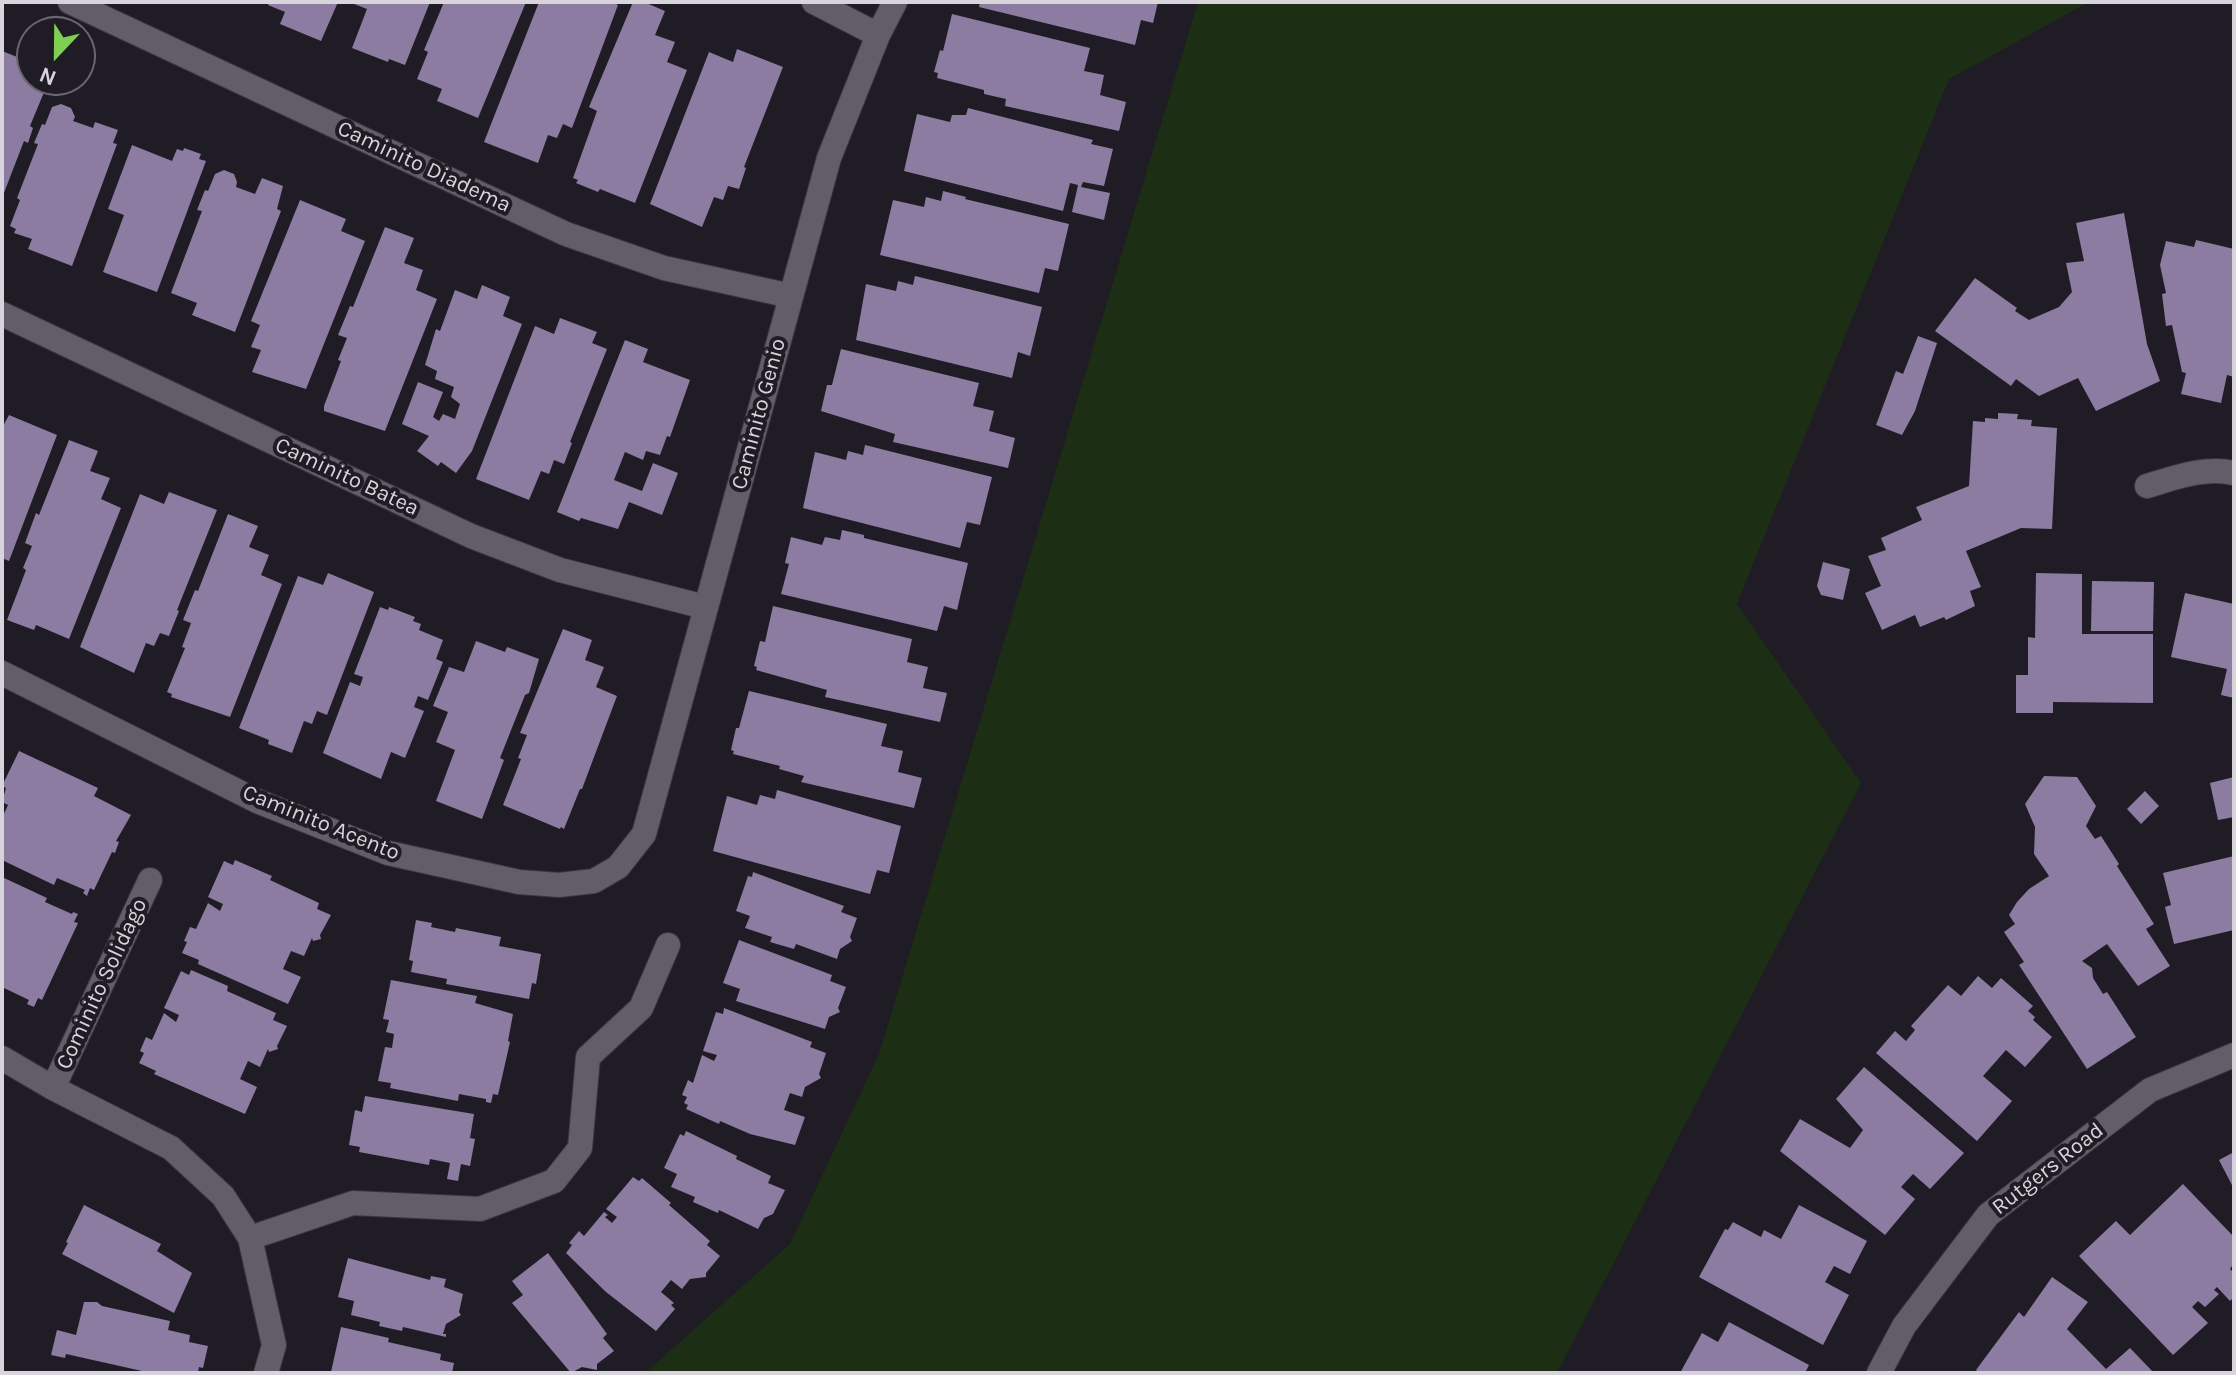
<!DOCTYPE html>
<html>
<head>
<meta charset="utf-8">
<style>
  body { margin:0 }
  #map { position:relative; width:2236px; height:1375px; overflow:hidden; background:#201c25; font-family:Karla,sans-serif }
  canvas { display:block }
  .frame { position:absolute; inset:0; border:4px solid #d7d4db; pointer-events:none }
  .north { position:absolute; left:16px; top:16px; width:80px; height:80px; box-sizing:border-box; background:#201c25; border:2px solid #69666e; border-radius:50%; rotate:202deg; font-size:22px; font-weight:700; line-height:32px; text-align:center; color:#d7d4db }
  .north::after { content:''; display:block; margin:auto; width:28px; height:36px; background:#7fd052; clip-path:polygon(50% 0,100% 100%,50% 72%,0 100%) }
</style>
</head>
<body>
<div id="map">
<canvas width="2236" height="1375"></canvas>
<div class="frame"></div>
<div class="north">N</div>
</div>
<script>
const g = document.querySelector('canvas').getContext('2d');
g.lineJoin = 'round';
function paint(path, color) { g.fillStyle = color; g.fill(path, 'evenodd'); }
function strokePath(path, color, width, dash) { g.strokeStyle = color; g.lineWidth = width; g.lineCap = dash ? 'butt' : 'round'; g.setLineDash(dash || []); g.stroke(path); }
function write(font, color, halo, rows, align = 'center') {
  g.font = font + ' Karla,sans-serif'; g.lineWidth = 8; g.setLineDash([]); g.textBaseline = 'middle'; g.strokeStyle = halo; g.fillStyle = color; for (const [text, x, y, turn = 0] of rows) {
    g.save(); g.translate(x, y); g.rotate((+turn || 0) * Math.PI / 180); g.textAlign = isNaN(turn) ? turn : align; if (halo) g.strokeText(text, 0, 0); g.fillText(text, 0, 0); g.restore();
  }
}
paint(new Path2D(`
  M 1198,2 L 2089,2 L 1949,79 L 1737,604 L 1861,783 L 1557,1373 L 645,1373 L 790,1244 L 879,1054 Z`), '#1c2e14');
paint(new Path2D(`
  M 269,2 L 338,2 L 321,41 L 280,24 L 285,12 L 268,5 Z
  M 349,2 L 430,2 L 405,65 L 389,59 L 388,62 L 352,48 L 367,9 Z
  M 444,2 L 526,2 L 478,118 L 437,101 L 442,89 L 417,79 L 428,52 L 424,50 Z
  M 539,2 L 611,2 L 618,5 L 572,128 L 563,124 L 557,138 L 548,135 L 538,163 L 484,142 Z
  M 633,2 L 644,2 L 665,11 L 655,35 L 675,42 L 667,62 L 687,70 L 635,203 L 600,189 L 598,192 L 576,183 L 578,180 L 573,178 L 597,111 L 589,107 Z
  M 980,2 L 1158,2 L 1153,23 L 1141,20 L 1135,45 L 979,7 Z
  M 952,14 L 1090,48 L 1084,71 L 1104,75 L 1100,95 L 1126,102 L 1119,131 L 1005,106 L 1006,99 L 984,94 L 984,90 L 937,78 L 938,73 L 934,72 L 940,50 L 943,51 Z
  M 737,49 L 783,67 L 744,167 L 746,168 L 739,189 L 728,186 L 723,200 L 714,197 L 702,227 L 650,204 L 709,52 L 733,62 Z
  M 2,51 L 30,62 L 25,76 L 47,85 L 30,126 L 33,128 L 28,143 L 24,141 L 2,198 Z
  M 61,104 L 71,108 L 75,117 L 73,121 L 93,128 L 95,122 L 118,130 L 113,143 L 117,144 L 72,266 L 28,249 L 32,239 L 14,233 L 16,229 L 10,226 L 20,200 L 17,198 L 38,144 L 34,143 L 42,124 L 45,125 L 52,107 Z
  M 968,108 L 1093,140 L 1091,144 L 1113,149 L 1104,186 L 1083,182 L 1081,187 L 1110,193 L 1104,220 L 1072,212 L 1078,185 L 1070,183 L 1063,211 L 904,171 L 917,114 L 950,122 L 952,115 L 966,115 Z
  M 132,145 L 172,161 L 177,149 L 183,151 L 184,148 L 201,154 L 199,159 L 206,161 L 157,292 L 103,272 L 124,215 L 108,209 Z
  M 224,170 L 234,174 L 237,182 L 236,187 L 255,194 L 262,178 L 283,186 L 277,209 L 281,211 L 235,332 L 192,315 L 197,303 L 171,293 L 202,211 L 197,210 L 205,190 L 208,191 L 215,174 Z
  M 943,191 L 966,197 L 965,199 L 1069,224 L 1058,271 L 1045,268 L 1039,293 L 880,255 L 893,200 L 924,207 L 926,197 L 941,201 Z
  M 300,200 L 346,219 L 341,231 L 365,241 L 306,389 L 252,372 L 261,350 L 251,347 L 260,325 L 251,321 Z
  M 2124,213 L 2147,344 L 2160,381 L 2096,411 L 2078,378 L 2039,396 L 2016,379 L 2011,386 L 1935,331 L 1975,278 L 2017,308 L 2015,311 L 2029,320 L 2059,307 L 2072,292 L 2066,263 L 2084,261 L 2076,223 Z
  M 385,227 L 414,238 L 404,263 L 423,270 L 416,290 L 437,299 L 385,431 L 324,411 L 324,406 L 341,361 L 338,360 L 347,338 L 338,335 L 350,306 L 353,307 Z
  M 2196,240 L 2234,249 L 2234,377 L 2227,375 L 2221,403 L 2181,394 L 2186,373 L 2182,372 L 2172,325 L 2166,326 L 2162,294 L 2166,293 L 2160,265 L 2166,241 L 2194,247 Z
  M 915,276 L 1042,307 L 1030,356 L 1018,352 L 1012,378 L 856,340 L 866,284 L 896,291 L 898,281 L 913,285 Z
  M 482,285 L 510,297 L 503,316 L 522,324 L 472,451 L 456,473 L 441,462 L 438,466 L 417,451 L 429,436 L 402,424 L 418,382 L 443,392 L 433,417 L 439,421 L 443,414 L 455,419 L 460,404 L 451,397 L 454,387 L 435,379 L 437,371 L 425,365 L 436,329 L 440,331 L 455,290 L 477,299 Z
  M 560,318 L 597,332 L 592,343 L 607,349 L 570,442 L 572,443 L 564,464 L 554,460 L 549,474 L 541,471 L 529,500 L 476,479 L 535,326 L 554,334 Z
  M 1918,336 L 1937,343 L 1915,411 L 1902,435 L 1876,425 L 1896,371 L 1903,374 Z
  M 625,340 L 648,349 L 643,362 L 690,380 L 670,437 L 667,436 L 660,455 L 646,451 L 643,460 L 625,452 L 614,480 L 642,491 L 653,463 L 678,473 L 662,515 L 629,502 L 618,529 L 581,518 L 579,521 L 557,512 Z
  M 841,349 L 979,383 L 973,406 L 994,411 L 989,431 L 1015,438 L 1008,468 L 893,442 L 895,434 L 821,411 L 827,385 L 832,385 Z
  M 1998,413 L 2018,414 L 2017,419 L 2032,420 L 2031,426 L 2057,428 L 2052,529 L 2021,528 L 1966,551 L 1981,587 L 1970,591 L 1975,606 L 1946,620 L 1944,617 L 1920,627 L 1915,615 L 1882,630 L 1865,593 L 1881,586 L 1868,556 L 1886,550 L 1881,538 L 1922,520 L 1916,507 L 1969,486 L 1973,421 L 1985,422 L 1985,418 L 1998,419 Z
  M 9,415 L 57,435 L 9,561 L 2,558 L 2,428 Z
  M 69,440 L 98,451 L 90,471 L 110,478 L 101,499 L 121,508 L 69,639 L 36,625 L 34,630 L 7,620 L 26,570 L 23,568 L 32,546 L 25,543 L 36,513 L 39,515 Z
  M 865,445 L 992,477 L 980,525 L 967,522 L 960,548 L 803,508 L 815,452 L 846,460 L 848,451 L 863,455 Z
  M 169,492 L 217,510 L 177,610 L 179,611 L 169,636 L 160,633 L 154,646 L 146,643 L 134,673 L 80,647 L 140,494 L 164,504 Z
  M 228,514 L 258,526 L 249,547 L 269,555 L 261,575 L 282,584 L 230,717 L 171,697 L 172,694 L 167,692 L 185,648 L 182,647 L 191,623 L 183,620 L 195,590 L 198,591 Z
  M 842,530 L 864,535 L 864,538 L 968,563 L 957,610 L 944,606 L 937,631 L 781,594 L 789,564 L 785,563 L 791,537 L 822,545 L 825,537 L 840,540 Z
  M 1823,562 L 1850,569 L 1843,600 L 1821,595 L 1817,586 Z
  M 328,573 L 374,592 L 327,715 L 317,711 L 312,724 L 304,721 L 292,753 L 268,744 L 269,740 L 239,728 L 298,576 L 323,585 Z
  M 2036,573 L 2082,574 L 2082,634 L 2153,634 L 2153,703 L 2053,702 L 2053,713 L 2016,713 L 2016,675 L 2028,675 L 2028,637 L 2035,638 Z
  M 2092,581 L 2154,582 L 2153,631 L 2091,631 Z
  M 2185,593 L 2234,604 L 2234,698 L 2221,695 L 2227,669 L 2171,657 Z
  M 773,606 L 912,639 L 907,662 L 928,667 L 923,688 L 947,693 L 940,722 L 825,697 L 827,690 L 756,670 L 757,667 L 754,666 L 760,641 L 765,642 Z
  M 380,607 L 388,610 L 389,607 L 415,617 L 413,621 L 421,624 L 419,630 L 443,640 L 436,659 L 443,662 L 428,700 L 418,696 L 414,707 L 424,711 L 405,758 L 391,752 L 381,779 L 323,753 L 350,682 L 360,686 L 363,677 L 354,674 Z
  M 563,629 L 592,640 L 585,660 L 604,667 L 596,687 L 617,696 L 582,789 L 580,789 L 564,829 L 561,827 L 560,829 L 503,805 L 521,759 L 518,758 L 527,735 L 520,733 Z
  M 476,641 L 505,652 L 507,647 L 539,659 L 529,693 L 525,695 L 500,758 L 504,760 L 482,819 L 436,801 L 455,750 L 436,742 L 448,712 L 433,706 L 449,667 L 464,672 Z
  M 749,691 L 887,724 L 881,746 L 903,751 L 898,772 L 922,778 L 914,808 L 801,782 L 804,776 L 779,769 L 780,766 L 733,754 L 734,751 L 731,750 L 736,728 L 739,728 Z
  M 19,751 L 98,788 L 94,796 L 131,815 L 116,841 L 119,842 L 115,853 L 112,852 L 94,890 L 90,888 L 87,896 L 83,893 L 85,890 L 57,878 L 54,885 L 2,860 L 2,818 L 8,805 L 2,802 L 6,788 L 2,786 Z
  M 2044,776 L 2077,777 L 2096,806 L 2086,826 L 2095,839 L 2101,836 L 2119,864 L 2117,866 L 2154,924 L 2146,929 L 2170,966 L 2138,986 L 2107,944 L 2082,961 L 2092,968 L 2093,978 L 2103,994 L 2107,992 L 2136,1037 L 2087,1069 L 2019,965 L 2024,962 L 2004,932 L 2015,924 L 2009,915 L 2017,902 L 2029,889 L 2049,876 L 2034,854 L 2035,827 L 2025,804 Z
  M 2234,777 L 2234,817 L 2218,820 L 2210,783 Z
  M 777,790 L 901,826 L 889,873 L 877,870 L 870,894 L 713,851 L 727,796 L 757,805 L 760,795 L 775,799 Z
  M 2145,791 L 2159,806 L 2141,824 L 2127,809 Z
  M 2234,856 L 2234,930 L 2174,944 L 2165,907 L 2171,905 L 2163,873 Z
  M 235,860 L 272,876 L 270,880 L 319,903 L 317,909 L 331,915 L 320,935 L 321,939 L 313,941 L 312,938 L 304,956 L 291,951 L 283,969 L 301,977 L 288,1004 L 198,964 L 199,960 L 182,953 L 187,942 L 184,941 L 190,927 L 196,929 L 208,903 L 220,911 L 223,904 L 208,897 L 224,861 L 233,865 Z
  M 753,872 L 844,906 L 841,912 L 857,918 L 850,937 L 852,941 L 840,949 L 837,959 L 796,944 L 794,949 L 770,942 L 772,937 L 745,928 L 750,916 L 736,911 L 748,876 L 752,877 Z
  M 2,877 L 47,898 L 45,902 L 72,914 L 73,912 L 78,914 L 74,922 L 78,923 L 42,1000 L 38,998 L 34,1007 L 27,1004 L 29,1000 L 4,988 L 2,992 Z
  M 416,920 L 432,923 L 431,927 L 455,932 L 456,928 L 501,937 L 499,946 L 541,954 L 536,984 L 532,983 L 529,999 L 446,984 L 447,979 L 411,972 L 413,961 L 409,960 Z
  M 739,940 L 832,975 L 830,981 L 846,987 L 838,1008 L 840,1012 L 829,1017 L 825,1029 L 736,1001 L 740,989 L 723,983 Z
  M 191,970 L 228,986 L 227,991 L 276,1013 L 273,1020 L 287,1026 L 277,1046 L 278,1049 L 269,1052 L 268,1049 L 260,1067 L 248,1061 L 240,1079 L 257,1087 L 245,1114 L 154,1074 L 156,1071 L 139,1063 L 144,1053 L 140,1051 L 146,1037 L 152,1040 L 164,1013 L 176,1022 L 179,1015 L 164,1008 L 181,971 L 189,975 Z
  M 1978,976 L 1992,988 L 2001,978 L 2033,1006 L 2028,1011 L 2035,1017 L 2033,1020 L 2052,1037 L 2025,1067 L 2006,1050 L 1983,1076 L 2012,1101 L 1977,1141 L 1876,1053 L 1895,1031 L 1906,1041 L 1915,1030 L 1911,1026 L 1948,985 L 1961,996 Z
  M 391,980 L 477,996 L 475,1003 L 513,1014 L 508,1041 L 510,1042 L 498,1095 L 493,1094 L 491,1103 L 486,1102 L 486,1099 L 459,1094 L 458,1101 L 390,1088 L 391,1083 L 378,1081 L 385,1047 L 392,1048 L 394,1034 L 386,1032 L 389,1020 L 383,1019 Z
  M 724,1008 L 812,1042 L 810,1047 L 826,1053 L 819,1074 L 821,1078 L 805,1087 L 802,1097 L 790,1093 L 784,1110 L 805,1117 L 795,1145 L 750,1134 L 720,1121 L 719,1124 L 686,1109 L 688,1105 L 684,1103 L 687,1097 L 682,1095 L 688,1080 L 693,1083 L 702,1055 L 714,1061 L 717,1055 L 703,1051 L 716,1012 L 723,1014 Z
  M 1864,1067 L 1964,1153 L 1930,1189 L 1913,1174 L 1901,1187 L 1915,1199 L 1885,1235 L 1780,1151 L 1800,1119 L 1850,1148 L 1863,1130 L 1836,1099 Z
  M 365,1096 L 474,1114 L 470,1138 L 475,1139 L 470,1166 L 461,1164 L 458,1181 L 447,1179 L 450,1163 L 430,1159 L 429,1165 L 359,1152 L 360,1147 L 349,1145 L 355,1110 L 362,1112 Z
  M 686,1131 L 737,1156 L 736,1159 L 771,1176 L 768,1183 L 785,1190 L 773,1214 L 764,1218 L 758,1229 L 719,1210 L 718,1213 L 693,1202 L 695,1197 L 671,1187 L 677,1174 L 664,1168 L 680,1134 L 684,1136 Z
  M 2234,1152 L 2234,1189 L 2219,1160 Z
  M 633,1177 L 639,1181 L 642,1178 L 671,1203 L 669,1205 L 710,1241 L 707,1245 L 720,1256 L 706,1273 L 706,1277 L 690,1279 L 682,1289 L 671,1280 L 661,1292 L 674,1303 L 671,1305 L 675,1309 L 656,1331 L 606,1292 L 566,1253 L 572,1245 L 569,1243 L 579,1231 L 584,1236 L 604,1212 L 608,1215 L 605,1217 L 612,1223 L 617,1217 L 606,1209 Z
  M 2183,1184 L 2234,1237 L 2234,1263 L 2230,1269 L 2234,1273 L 2234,1297 L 2230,1301 L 2217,1287 L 2214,1290 L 2219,1294 L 2205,1307 L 2198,1301 L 2192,1307 L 2208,1323 L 2173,1355 L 2079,1256 L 2116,1221 L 2130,1235 Z
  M 84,1205 L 161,1244 L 157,1251 L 192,1273 L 174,1313 L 62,1254 L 68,1243 L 66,1242 Z
  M 1799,1205 L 1867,1241 L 1850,1274 L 1834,1266 L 1825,1282 L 1849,1295 L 1823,1345 L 1699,1277 L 1725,1229 L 1728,1230 L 1733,1222 L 1761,1237 L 1764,1230 L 1781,1239 Z
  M 548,1253 L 607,1334 L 603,1338 L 614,1351 L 597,1364 L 597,1370 L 582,1367 L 571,1373 L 512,1303 L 523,1295 L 512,1281 Z
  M 348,1258 L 430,1280 L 431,1276 L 446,1279 L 444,1287 L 463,1294 L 459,1312 L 461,1315 L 446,1324 L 443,1334 L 446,1334 L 446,1337 L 403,1327 L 402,1331 L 379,1326 L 380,1322 L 351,1315 L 354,1301 L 338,1297 Z
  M 2052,1277 L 2088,1302 L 2067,1329 L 2106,1369 L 2130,1348 L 2154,1373 L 1979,1373 L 1976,1370 L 2019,1312 L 2024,1317 Z
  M 84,1302 L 97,1302 L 102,1306 L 170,1321 L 168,1330 L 190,1335 L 189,1342 L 208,1346 L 203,1368 L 199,1367 L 198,1373 L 151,1373 L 66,1354 L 65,1358 L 51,1355 L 57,1330 L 76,1335 Z
  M 1729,1322 L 1809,1365 L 1805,1373 L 1680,1373 L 1702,1333 L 1718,1342 Z
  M 341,1327 L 389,1338 L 388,1342 L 441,1354 L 440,1360 L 454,1363 L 452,1373 L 331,1372 Z`), '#8c7ca1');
const street = new Path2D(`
  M 70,2 L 566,234 L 664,268 L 791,296
  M 814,2 L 878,35
  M 2,314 L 471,536 L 560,570 L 705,607
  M 2147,486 C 2174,478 2205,466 2234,473
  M 2,673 L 257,801 L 388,853 L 519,882 L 559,885 L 594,881 L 618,867 L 644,834 L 829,158 L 878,35 L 895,2
  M 2,1058 L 53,1088 L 171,1148 L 223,1196 L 250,1238 L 274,1345 L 266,1373
  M 53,1088 L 150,880
  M 250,1238 L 353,1203 L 480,1209 L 554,1181 L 580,1148 L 588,1057 L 641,1008 L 668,945
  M 1879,1373 L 1904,1326 L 1988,1215 L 2150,1090 L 2234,1055`);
strokePath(street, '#3b373f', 26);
strokePath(street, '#625d68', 24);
write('22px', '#d7d4db', '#201c25', [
  ["Caminito Diadema",424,167,25],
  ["Caminito Genio",759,414,-75],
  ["Caminito Batea",347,477,25],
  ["Caminito Acento",321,823,22],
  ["Cominito Solidago",102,984,-65],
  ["Rutgers Road",2048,1169,-38]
]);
</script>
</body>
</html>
